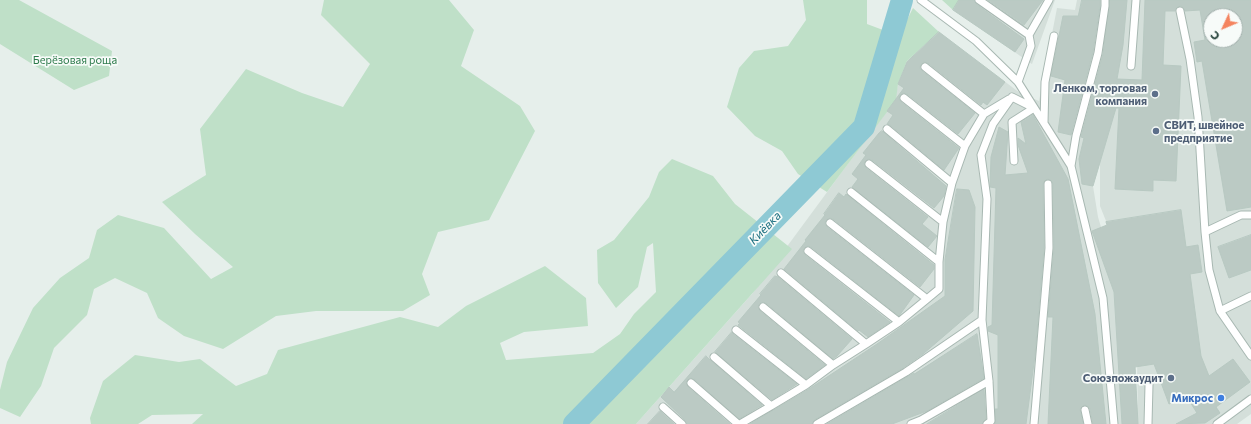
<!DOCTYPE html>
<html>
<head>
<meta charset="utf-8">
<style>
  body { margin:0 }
  #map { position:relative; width:1251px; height:424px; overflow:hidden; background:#e6efeb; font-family:Commissioner,sans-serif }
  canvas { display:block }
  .north { position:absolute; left:1203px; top:8px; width:40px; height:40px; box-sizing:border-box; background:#f7fbf9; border:1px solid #a3b1ad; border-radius:50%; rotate:226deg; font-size:11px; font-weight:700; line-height:16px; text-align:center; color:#24423a }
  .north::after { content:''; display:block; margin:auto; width:14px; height:18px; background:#f4845f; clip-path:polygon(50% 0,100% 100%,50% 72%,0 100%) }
</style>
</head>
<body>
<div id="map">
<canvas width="1251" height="424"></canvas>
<div class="north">С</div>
</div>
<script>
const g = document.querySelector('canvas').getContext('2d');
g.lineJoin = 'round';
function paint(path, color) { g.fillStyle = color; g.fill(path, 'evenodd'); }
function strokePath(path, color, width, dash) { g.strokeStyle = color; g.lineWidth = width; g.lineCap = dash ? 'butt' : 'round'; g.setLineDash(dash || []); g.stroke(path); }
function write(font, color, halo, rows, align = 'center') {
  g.font = font + ' Commissioner,sans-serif'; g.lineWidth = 3.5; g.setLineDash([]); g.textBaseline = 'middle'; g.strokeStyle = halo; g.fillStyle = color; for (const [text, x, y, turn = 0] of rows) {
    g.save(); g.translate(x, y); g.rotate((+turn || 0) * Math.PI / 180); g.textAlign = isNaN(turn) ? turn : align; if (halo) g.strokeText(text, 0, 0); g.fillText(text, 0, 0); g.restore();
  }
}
paint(new Path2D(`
  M 959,0 L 1055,0 L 1032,64 L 953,10 Z
  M 1077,0 L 1251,0 L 1251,414 L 1237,424 L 636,424 L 752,294 L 895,100 L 898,84 L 907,61 L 939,32 L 1020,93 L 1039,101 L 1057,8 L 1075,10 ZM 1211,16 L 1235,16 L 1235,40 L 1211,40 ZM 1100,163 L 1100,206 L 1136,296 L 1138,421 L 1132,295 L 1101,227 L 1098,217 L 1093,186 Z`), '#d4dfda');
paint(new Path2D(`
  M 0,0 L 19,0 L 112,51 L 109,76 L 74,90 L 0,44 Z
  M 324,0 L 449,0 L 474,30 L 461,66 L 520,106 L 535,131 L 489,220 L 438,232 L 422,274 L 430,295 L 403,311 L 316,311 L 276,316 L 223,349 L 184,336 L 158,318 L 147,293 L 115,278 L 94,289 L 87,315 L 54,348 L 41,386 L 20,417 L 0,408 L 0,390 L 7,362 L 33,308 L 60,278 L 89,258 L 97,230 L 118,215 L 164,228 L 211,279 L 233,267 L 195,234 L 162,202 L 206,175 L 200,129 L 246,69 L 302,93 L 343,107 L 370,64 L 321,15 Z
  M 803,0 L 867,0 L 867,24 L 899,36 L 913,8 L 939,32 L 907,61 L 898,84 L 896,100 L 827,192 L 798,174 L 782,151 L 755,136 L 727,107 L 739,68 L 754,51 L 788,46 L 806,20 Z
  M 942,0 L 960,0 L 953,10 Z
  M 672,159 L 713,176 L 735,204 L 792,249 L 636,424 L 192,424 L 203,414 L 152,415 L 138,424 L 91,424 L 90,418 L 103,381 L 135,355 L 179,362 L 200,359 L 236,386 L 267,374 L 278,350 L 400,317 L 438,327 L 466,306 L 545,266 L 586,298 L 588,326 L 524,332 L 500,343 L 506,360 L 593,353 L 620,334 L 634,314 L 656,292 L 653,243 L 647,247 L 638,287 L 616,308 L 598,283 L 597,250 L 614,240 L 649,197 L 659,172 Z`), '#bfe0c8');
strokePath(new Path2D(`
  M 574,424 L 864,127 L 902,0`), '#8ec9d4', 22);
const building = new Path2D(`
  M 959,0 L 974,0 L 976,4 L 1024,39 L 1015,52 L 953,10 Z
  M 988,0 L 1043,0 L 1024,25 Z
  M 1082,0 L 1100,0 L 1100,6 L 1093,52 L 1071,135 L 1058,132 L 1065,80 L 1051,76 L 1063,16 L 1078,16 Z
  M 1110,0 L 1127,0 L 1123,45 L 1117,79 L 1142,80 L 1145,0 L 1251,0 L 1251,207 L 1227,211 L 1202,61 L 1197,62 L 1194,42 L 1205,40 L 1200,10 L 1185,11 L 1184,8 L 1181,6 L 1177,7 L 1175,11 L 1165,11 L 1163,65 L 1181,66 L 1176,181 L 1153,180 L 1153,191 L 1115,189 L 1119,108 L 1116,108 L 1093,186 L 1082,184 L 1079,159 L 1084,138 L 1081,137 L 1103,54 ZM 1211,16 L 1235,16 L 1235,40 L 1211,40 Z
  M 939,32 L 1005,82 L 987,105 L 983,102 L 981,105 L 928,63 L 924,62 L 921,64 L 920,68 L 922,71 L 975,113 L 958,134 L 907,94 L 903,93 L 900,95 L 899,99 L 901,102 L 959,148 L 944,170 L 890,125 L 887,124 L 893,115 L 887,111 L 904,88 L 898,84 L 907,62 Z
  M 1033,115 L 1068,179 L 1095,314 L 1106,424 L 1093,424 L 1090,409 L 1088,406 L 1084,405 L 1080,409 L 1083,424 L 1048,424 L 1053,317 L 1048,317 L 1054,248 L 1053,184 L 1052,181 L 1048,179 L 1045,180 L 1043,184 L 1044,248 L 1035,355 L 1026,424 L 995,424 L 995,409 L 998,409 L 998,335 L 988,331 L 988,327 L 992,325 L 996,188 L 990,187 L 991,157 L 999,127 L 1008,132 L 1005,175 L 1028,173 L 1018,145 L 1018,138 L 1026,144 L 1021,122 Z
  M 882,131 L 946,186 L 944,196 L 934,208 L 872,160 L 868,159 L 864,163 L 866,168 L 928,217 L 922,224 L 937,236 L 928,247 L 852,187 L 858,179 L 852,174 L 866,155 L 863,153 L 879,133 Z
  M 957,189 L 969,190 L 975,207 L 973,311 L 923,354 L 903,368 L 814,420 L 812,424 L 750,424 L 809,389 L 877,344 L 945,296 L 945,260 Z
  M 839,193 L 844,197 L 846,194 L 934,265 L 934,269 L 920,287 L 833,219 L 830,218 L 826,220 L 825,223 L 827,227 L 914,295 L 899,316 L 811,247 L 808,246 L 804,248 L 803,251 L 805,255 L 890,322 L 868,337 L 859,330 L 858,331 L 784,269 L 806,241 L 805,240 L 825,215 L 824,214 Z
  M 1181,210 L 1186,247 L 1198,245 L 1202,272 L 1190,274 L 1201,356 L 1209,376 L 1233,359 L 1250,382 L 1216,407 L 1220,413 L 1205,423 L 1176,424 L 1197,413 L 1187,397 L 1169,404 L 1154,364 L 1135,367 L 1138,424 L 1122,424 L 1114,292 L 1092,231 L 1107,225 L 1106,222 Z
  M 1251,235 L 1251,270 L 1229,278 L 1218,247 Z
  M 775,276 L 778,277 L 852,339 L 837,356 L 833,359 L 766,303 L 763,302 L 759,304 L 758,307 L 760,311 L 825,365 L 806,379 L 738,325 L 740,323 L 738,322 L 761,295 L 760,294 Z
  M 732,332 L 733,334 L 797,384 L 772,400 L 715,352 Z
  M 977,334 L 984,378 L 927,411 L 892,424 L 827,424 L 914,373 L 914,374 Z
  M 706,356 L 709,359 L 762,405 L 739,419 L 694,379 L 690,378 L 686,382 L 688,387 L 730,424 L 687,424 L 685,420 L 661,397 L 669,387 L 674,392 Z
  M 984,389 L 986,419 L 982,424 L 927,424 Z
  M 660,411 L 674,424 L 648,424 Z`);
paint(building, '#bbcac4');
strokePath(building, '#b8c9c2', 1);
const service = new Path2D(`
  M 921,0 L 976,41 L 1018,82 L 1071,166 L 1103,298 L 1114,424
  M 979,0 L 1029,35
  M 1180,11 L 1190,59 L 1198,117 L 1205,232
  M 1131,66 L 1136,0
  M 925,67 L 984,114 L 1009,99
  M 1018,82 L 1031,46 L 1029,35 L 1049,0
  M 1012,97 L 1034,108 L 1012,122 L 1014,161
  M 904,98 L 965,146 L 984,114
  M 1044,123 L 1045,82 L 1054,36
  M 887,129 L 952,183 L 965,146
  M 869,164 L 943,222 L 952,183
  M 1071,166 L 1076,136 L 1098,53 L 1105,6 L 1105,0
  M 851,192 L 939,262 L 943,222
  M 830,223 L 927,299 L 939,289 L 939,262
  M 808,251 L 899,322 L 927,299
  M 781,273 L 866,344 L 899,322
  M 1251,296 L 1220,311 L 1251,356
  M 763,307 L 833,365 L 866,344
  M 1220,311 L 1209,270 L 1205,232 L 1241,215 L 1251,215
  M 982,320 L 989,381 L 991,421 L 987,424
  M 736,330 L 806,385 L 833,365
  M 714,357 L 771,406 L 806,385
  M 691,383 L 738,424
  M 663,407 L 682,424
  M 1085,410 L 1088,424
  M 740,424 L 771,406
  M 817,424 L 906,372 L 982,320 L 987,199 L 981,155 L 993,124 L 1012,97
  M 911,424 L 921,420 L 989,381
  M 1034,424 L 1049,248 L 1048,184
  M 1148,424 L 1149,385
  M 1217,424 L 1251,399`);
strokePath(service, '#a8b8b2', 9);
strokePath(service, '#fff', 7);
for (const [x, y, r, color] of [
  [1155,94,4,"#5c6f8a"],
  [1156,131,4,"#5c6f8a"],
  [1171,378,4,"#5c6f8a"],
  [1221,398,4,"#3f7fe0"]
]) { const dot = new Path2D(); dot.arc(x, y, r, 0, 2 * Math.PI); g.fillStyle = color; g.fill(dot); strokePath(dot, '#f7fbf9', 1.5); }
write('11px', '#2d7a4b', '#f7fbf9', [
  ["Берёзовая роща",75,60]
]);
write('bold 11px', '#4e5e75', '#f7fbf9', [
  ["Ленком, торговая",1147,88],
  ["компания",1147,101],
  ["СВИТ, швейное",1164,125,"left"],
  ["предприятие",1164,138,"left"],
  ["Союзпожаудит",1163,378]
], 'right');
write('bold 11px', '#366cbe', '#f7fbf9', [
  ["Микрос",1213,398]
], 'right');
write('italic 12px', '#1c6f80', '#f7fbf9', [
  ["Киёвка",765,228,-46]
]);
</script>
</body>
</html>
